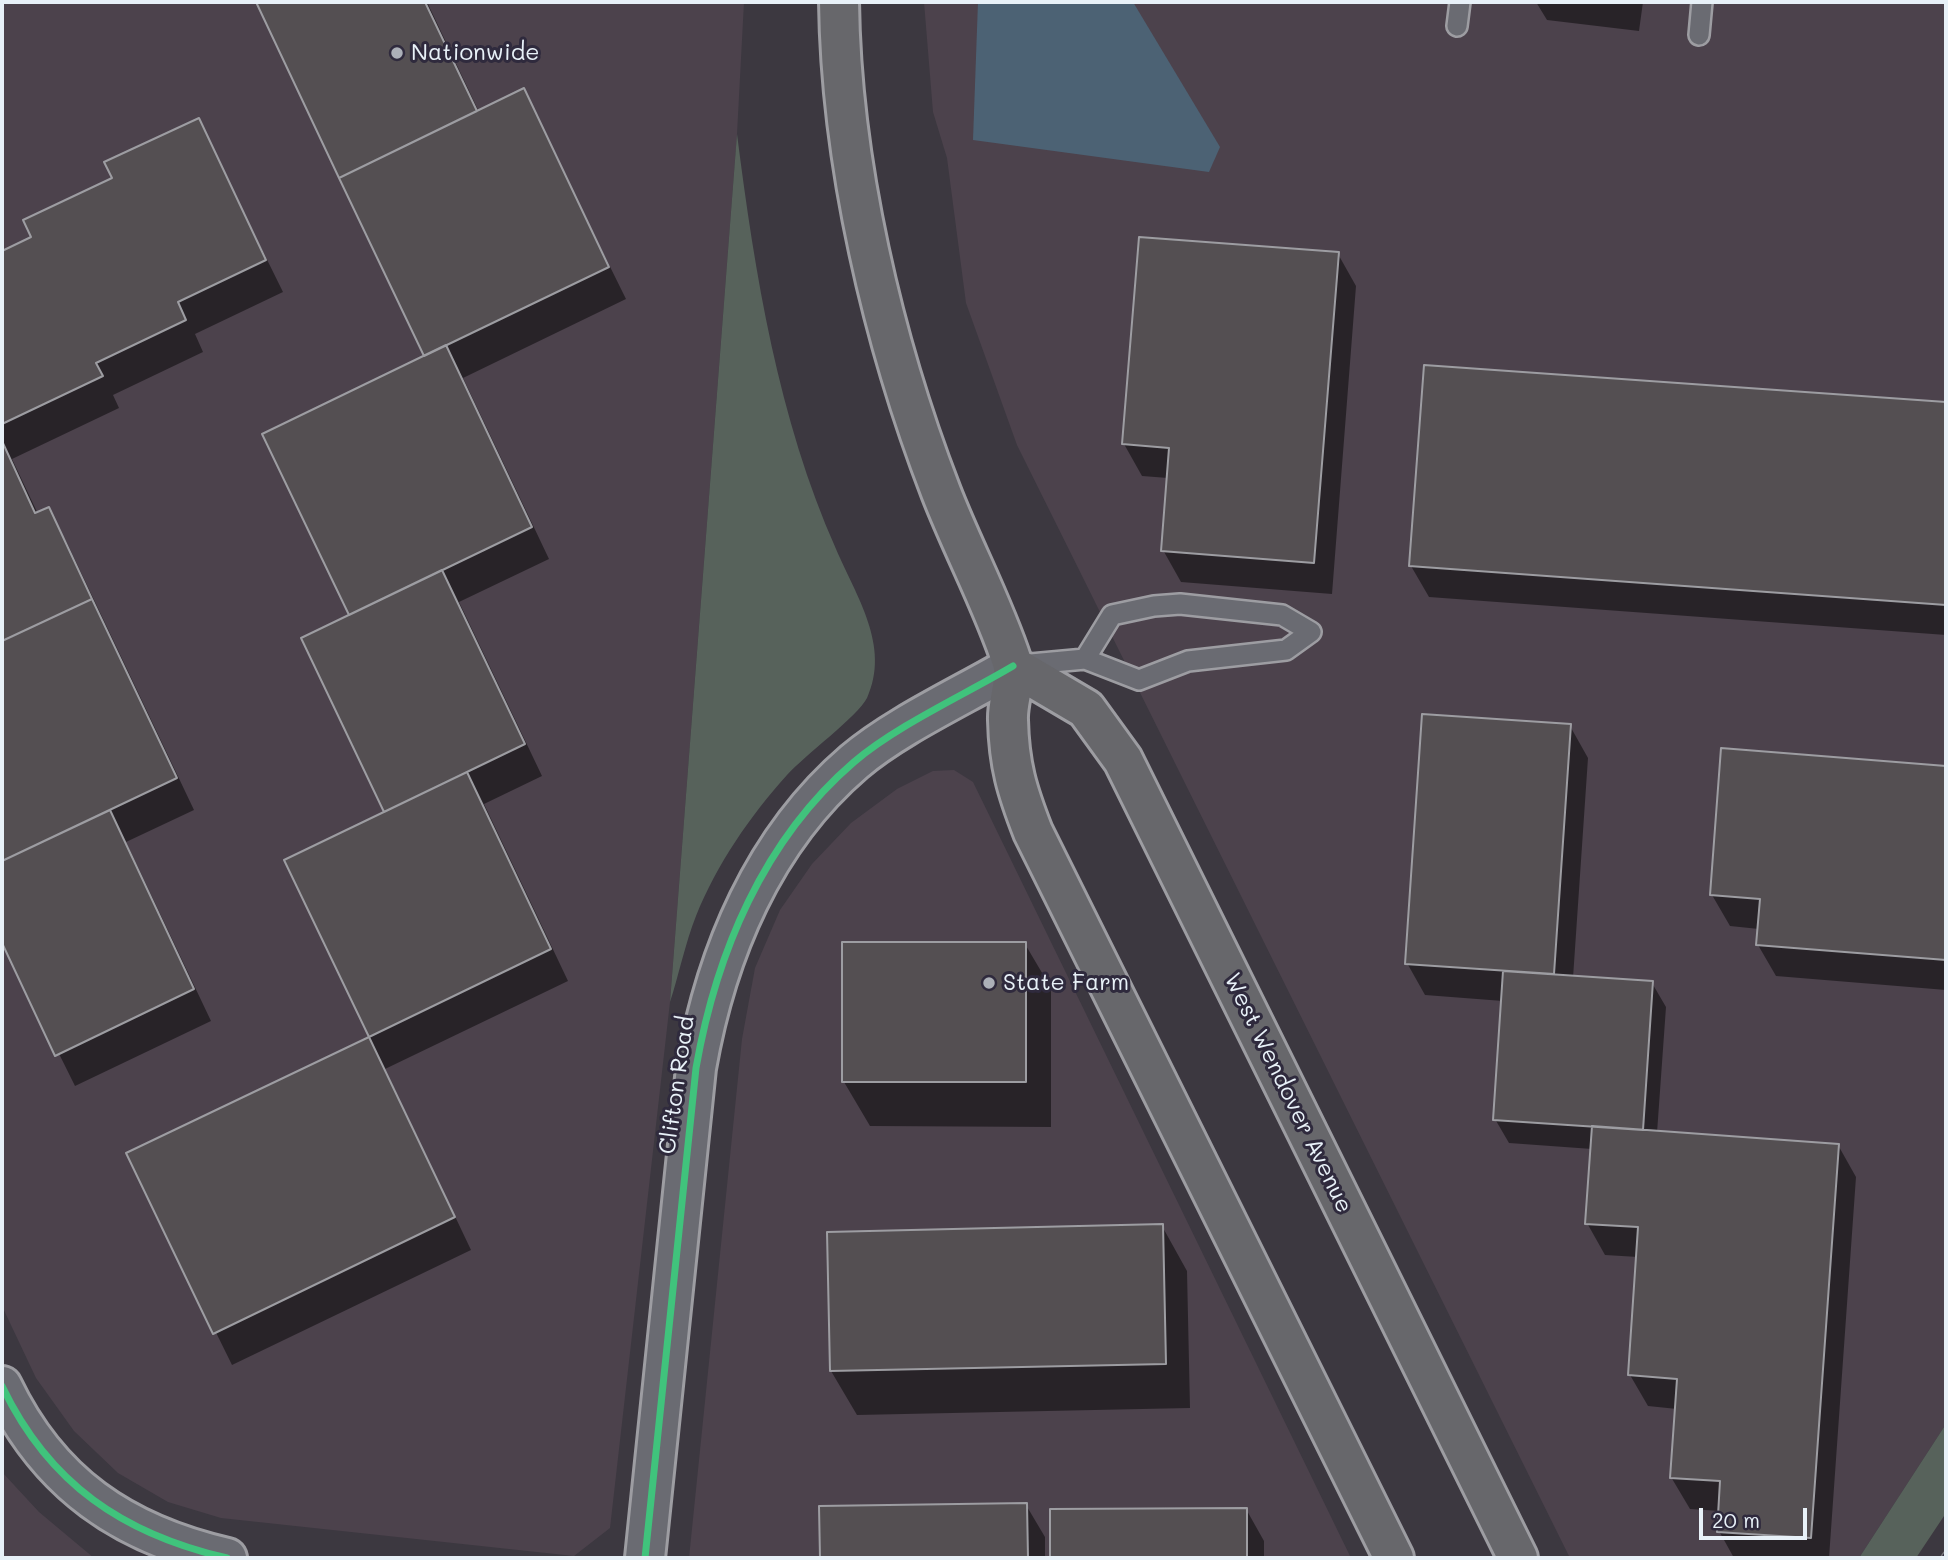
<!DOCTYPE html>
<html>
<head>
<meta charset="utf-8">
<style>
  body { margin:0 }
  #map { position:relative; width:1948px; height:1560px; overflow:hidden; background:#3c3840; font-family:Mali,sans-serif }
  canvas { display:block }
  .frame { position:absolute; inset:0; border:4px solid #e8f1f8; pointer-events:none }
  .scale { position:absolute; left:1699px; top:1508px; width:108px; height:32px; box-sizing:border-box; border:4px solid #e8f1f8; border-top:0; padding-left:9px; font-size:21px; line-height:24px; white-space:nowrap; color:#e8f1f8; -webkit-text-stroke:5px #2f2a3d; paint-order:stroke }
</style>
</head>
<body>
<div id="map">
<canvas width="1948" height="1560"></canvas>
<div class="frame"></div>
<div class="scale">20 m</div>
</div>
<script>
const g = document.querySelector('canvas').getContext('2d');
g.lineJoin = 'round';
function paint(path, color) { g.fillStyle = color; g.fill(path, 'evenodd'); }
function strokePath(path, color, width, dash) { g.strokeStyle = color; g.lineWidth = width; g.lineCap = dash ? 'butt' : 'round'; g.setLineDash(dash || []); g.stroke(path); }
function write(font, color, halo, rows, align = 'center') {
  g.font = font + ' Mali,sans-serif'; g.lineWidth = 6; g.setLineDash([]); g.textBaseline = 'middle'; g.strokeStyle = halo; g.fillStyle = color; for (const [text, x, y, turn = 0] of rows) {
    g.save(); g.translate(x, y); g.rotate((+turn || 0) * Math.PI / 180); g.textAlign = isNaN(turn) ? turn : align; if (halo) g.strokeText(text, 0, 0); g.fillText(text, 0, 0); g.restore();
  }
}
paint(new Path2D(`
  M 2,2 L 744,2 L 737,134 L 670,1002 L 610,1528 L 574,1556 L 221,1518 L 168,1502 L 118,1473 L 74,1431 L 36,1378 L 2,1306 Z
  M 924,2 L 1946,2 L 1946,1424 L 1859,1558 L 1570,1558 L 1017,445 L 966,303 L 947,158 L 933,112 Z
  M 954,770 L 973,782 L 1351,1558 L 689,1558 L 742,1039 L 755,968 L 780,910 L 812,864 L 851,823 L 897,789 L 933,771 Z
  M 2,1472 L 39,1512 L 94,1558 L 2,1558 Z`), '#4c424c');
paint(new Path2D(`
  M 737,134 C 755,275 778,418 836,549 C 856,596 891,646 867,698 C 858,716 804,756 787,775 C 750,816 717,864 696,916 C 685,944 679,974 670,1002 Z
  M 1946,1424 L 1946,1513 L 1916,1558 L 1859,1558 Z`), '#57625b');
paint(new Path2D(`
  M 978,2 L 1133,2 L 1220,147 L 1209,172 L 973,140 Z`), '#4c6274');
paint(new Path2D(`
  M 258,2 L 427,2 L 479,112 L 523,91 L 626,299 L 463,378 L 549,559 L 459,602 L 542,776 L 484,804 L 568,981 L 385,1069 L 471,1250 L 232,1365 L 128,1154 L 371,1037 L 286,861 L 386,812 L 351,616 L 427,357 Z
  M 1536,2 L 1643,2 L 1639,31 L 1547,20 Z
  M 198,120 L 283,292 L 195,334 L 203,352 L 113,395 L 119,408 L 12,459 L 38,514 L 48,509 L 66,541 L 194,810 L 126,842 L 211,1021 L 75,1086 L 2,939 L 2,253 L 33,238 Z
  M 1338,254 L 1356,286 L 1332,594 L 1181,582 L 1163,550 L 1168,478 L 1142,476 L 1124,444 Z
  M 1426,366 L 1946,404 L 1946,635 L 1429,597 L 1411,566 Z
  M 1570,726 L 1588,758 L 1573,978 L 1652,983 L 1666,1007 L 1657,1133 L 1838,1145 L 1856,1177 L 1829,1558 L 1734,1558 L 1719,1531 L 1720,1511 L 1690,1509 L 1671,1477 L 1677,1409 L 1648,1406 L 1630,1375 L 1638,1257 L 1605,1255 L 1587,1223 L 1592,1149 L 1509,1143 L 1495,1119 L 1503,1001 L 1425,995 L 1407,963 Z
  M 1723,750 L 1946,768 L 1946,990 L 1776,976 L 1758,945 L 1759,929 L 1730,926 L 1712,895 Z
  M 1025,944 L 1051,988 L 1051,1127 L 870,1126 L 844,1082 Z
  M 1162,1226 L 1187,1271 L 1190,1408 L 857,1415 L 831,1371 Z
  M 1026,1505 L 1045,1537 L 1045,1558 L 822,1558 L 821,1508 Z
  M 1246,1509 L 1264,1541 L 1264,1558 L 1052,1558 L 1052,1510 Z`), '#0007');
const building = new Path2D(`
  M 256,2 L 425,2 L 477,111 L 339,178 Z
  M 524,88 L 609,267 L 424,356 L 339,178 Z
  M 199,118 L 266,260 L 178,302 L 186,320 L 96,363 L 103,376 L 2,424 L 2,251 L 31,237 L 23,220 L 112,178 L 104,162 Z
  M 1139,237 L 1339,252 L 1314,563 L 1161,551 L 1169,448 L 1122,444 Z
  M 446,345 L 532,527 L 349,615 L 262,434 Z
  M 1424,365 L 1946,402 L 1946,605 L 1409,566 Z
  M 2,441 L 35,513 L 49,507 L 92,599 L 2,641 Z
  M 442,570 L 525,744 L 384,812 L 301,638 Z
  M 92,599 L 177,778 L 2,861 L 2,641 Z
  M 1422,714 L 1571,724 L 1554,974 L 1405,964 Z
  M 1721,748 L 1946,766 L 1946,960 L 1756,945 L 1760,899 L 1710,895 Z
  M 467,772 L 551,949 L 369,1037 L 284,860 Z
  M 110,810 L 194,989 L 55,1056 L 2,943 L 2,861 Z
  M 842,942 L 1026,942 L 1026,1082 L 842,1082 Z
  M 1503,971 L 1653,981 L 1643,1130 L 1493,1120 Z
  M 369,1037 L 455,1217 L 213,1334 L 126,1153 Z
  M 1592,1126 L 1839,1144 L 1811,1538 L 1717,1532 L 1720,1481 L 1670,1478 L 1677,1379 L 1628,1375 L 1638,1227 L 1585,1224 Z
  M 1163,1224 L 1166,1364 L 830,1371 L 827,1232 Z
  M 1027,1503 L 1028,1558 L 820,1558 L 819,1506 Z
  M 1247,1508 L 1247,1558 L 1050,1558 L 1050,1509 Z`);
paint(building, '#544f52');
strokePath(building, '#9d9da2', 2);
const lane = new Path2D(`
  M 1457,26 L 1460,2
  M 1699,35 L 1702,2
  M 1180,604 L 1282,615 L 1311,632 L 1286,650 L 1188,661 L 1139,680 L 1085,659 L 1112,615 L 1154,606 Z
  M 1020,665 L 1085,659`);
const street = new Path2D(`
  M 2,1386 C 49,1484 123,1534 227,1558`);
const secondary = new Path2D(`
  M 645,1558 L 696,1068 C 716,954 763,840 854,762 C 896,726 964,695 1013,666`);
const highway = new Path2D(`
  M 839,2 C 841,162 883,342 941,492 C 963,549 993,604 1012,662 C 1017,679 1007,702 1008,720 C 1009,765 1017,791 1033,832 L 1394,1558
  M 1013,666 L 1086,709 L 1123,760 L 1518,1558`);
strokePath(lane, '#9d9da2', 24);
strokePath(street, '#9d9da2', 44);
strokePath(secondary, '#9d9da2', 44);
strokePath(highway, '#9d9da2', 44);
strokePath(lane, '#6a6b72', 19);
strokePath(street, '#6a6b72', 38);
strokePath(secondary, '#6a6b72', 38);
strokePath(highway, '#67676b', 38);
const rail = new Path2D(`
  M 1944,1558 L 1946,1555`);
strokePath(rail, '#747479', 8);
strokePath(rail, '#2f2a3d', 5, [16]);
strokePath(new Path2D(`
  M 2,1386 C 49,1484 123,1534 227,1558
  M 645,1558 L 696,1068 C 716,954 763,840 854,762 C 896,726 964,695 1013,666`), '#40c37c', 7);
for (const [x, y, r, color] of [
  [397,53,7,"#acb0b8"],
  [989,983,7,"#acb0b8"]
]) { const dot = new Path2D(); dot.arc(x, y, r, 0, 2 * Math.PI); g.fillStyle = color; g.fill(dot); strokePath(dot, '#2f2a3d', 2.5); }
write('23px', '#e8f1f8', '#2f2a3d', [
  ["Nationwide",411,53],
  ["State Farm",1003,983]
], 'left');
write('23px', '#e8f1f8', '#2f2a3d', [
  ["Clifton Road",677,1085,-82],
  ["West Wendover Avenue",1288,1093,64]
]);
</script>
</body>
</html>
